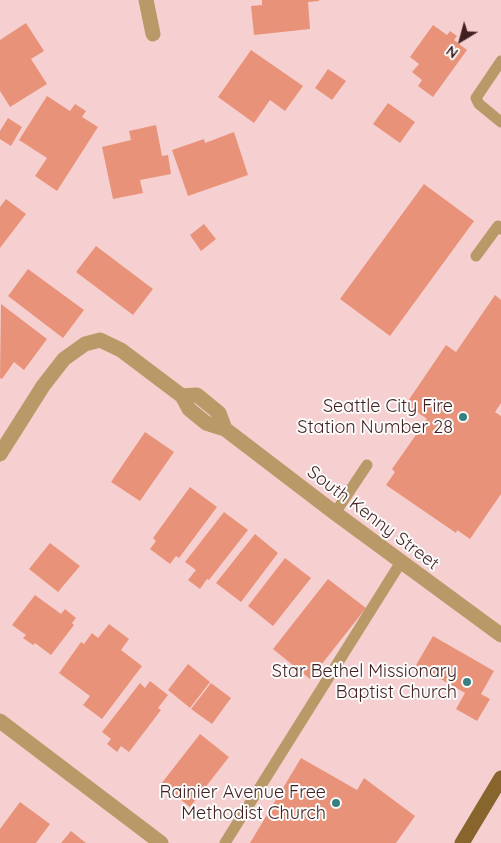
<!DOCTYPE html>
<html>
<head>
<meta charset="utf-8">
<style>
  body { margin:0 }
  #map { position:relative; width:501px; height:843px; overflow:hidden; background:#f6d0d0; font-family:Quicksand,sans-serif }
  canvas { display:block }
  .north { position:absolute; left:436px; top:15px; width:50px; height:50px; -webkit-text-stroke:4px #fbfcfb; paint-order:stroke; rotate:217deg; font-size:14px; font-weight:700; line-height:20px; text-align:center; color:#421f21 }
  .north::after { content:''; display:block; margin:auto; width:18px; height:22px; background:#421f21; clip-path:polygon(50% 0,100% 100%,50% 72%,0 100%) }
</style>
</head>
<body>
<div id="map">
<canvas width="501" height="843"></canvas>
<div class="north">N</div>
</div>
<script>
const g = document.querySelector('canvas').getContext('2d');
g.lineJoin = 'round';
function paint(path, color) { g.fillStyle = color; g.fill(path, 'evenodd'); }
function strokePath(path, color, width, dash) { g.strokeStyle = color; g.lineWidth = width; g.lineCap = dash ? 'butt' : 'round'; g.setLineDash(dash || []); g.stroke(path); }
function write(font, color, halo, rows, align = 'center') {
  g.font = font + ' Quicksand,sans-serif'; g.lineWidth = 4; g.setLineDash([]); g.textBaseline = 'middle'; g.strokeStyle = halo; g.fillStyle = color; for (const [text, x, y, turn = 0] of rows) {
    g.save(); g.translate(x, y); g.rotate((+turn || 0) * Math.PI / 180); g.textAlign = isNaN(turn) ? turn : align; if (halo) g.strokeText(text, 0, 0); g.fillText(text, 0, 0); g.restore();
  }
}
paint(new Path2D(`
  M 262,0 L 319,0 L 319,1 L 308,2 L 310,29 L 254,35 L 251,6 L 262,5 Z
  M 26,23 L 44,51 L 31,59 L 47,84 L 10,107 L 0,91 L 0,40 Z
  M 433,25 L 447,35 L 450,31 L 457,36 L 454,40 L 467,50 L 433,97 L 418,86 L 422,80 L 412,72 L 419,64 L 410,57 Z
  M 251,50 L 303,86 L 285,111 L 270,100 L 254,123 L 218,97 Z
  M 328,69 L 346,81 L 332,100 L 315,88 Z
  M 47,96 L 70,111 L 75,104 L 86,111 L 82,117 L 98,127 L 57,191 L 35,176 L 47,158 L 19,140 Z
  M 388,103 L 415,122 L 400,143 L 373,124 Z
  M 8,118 L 22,127 L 11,146 L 0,139 L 0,131 Z
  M 156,125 L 162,156 L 168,155 L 171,174 L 140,180 L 143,193 L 113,199 L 102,147 L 131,140 L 129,131 Z
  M 234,132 L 248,175 L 188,196 L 172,150 L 204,139 L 205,143 Z
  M 424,184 L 474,221 L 390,336 L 340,299 Z
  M 6,199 L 26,214 L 0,248 L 0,207 Z
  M 204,224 L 216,239 L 201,251 L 190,235 Z
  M 96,246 L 153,289 L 133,315 L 76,272 Z
  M 28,269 L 84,310 L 63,338 L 8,296 Z
  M 495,295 L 501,300 L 501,403 L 495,412 L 501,416 L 501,494 L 470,539 L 457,530 L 456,533 L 386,485 L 395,472 L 392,469 L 427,419 L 406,404 L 446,345 L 456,352 Z
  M 1,304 L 47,339 L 24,370 L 14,362 L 2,379 L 0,378 Z
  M 145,432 L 174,452 L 140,501 L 111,482 Z
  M 190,487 L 217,507 L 179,558 L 176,556 L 170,564 L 150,549 L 156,541 L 153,538 Z
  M 224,512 L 248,530 L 209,580 L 207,579 L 200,589 L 188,580 L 196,570 L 185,562 Z
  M 255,534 L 278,553 L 241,602 L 216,583 Z
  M 50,543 L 80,566 L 58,592 L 29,569 Z
  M 285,558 L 311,578 L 273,626 L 248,606 Z
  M 328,579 L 366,608 L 310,679 L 273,649 Z
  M 35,595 L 61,614 L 65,609 L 76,618 L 72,623 L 74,625 L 51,655 L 35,643 L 33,645 L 23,638 L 26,635 L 12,625 Z
  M 109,624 L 129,639 L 121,650 L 142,666 L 102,719 L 83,705 L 90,696 L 59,673 L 81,642 L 84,644 L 92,633 L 98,638 Z
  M 433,636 L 494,671 L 481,694 L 490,699 L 477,721 L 456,709 L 465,693 L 416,665 Z
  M 188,664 L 210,682 L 190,708 L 168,690 Z
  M 150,681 L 168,695 L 158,708 L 161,710 L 129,752 L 121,746 L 117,752 L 107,744 L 111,739 L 102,732 L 140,683 L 145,688 Z
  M 211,683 L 231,698 L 212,724 L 191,709 Z
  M 200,734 L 229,757 L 190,807 L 161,784 Z
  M 301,758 L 357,790 L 364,778 L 415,816 L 396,843 L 250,843 Z
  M 20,802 L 50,824 L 36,843 L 0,843 L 0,829 Z
  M 71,831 L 86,843 L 61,843 Z`), '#e89379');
strokePath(new Path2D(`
  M 501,61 L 476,98 L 479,104 L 501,122
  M 476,256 L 498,226 L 501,229
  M 335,513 L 367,465
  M 225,843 L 401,562`), '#b99967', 11);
strokePath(new Path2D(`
  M 146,0 L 153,34
  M 182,396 L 197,395 L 219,413 L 225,429
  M 0,454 L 43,386 L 64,359 L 85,344 L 100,340 L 121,350 L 182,396 L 189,409 L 206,423 L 225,429 L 335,513 L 501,635
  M 0,721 L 161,843`), '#b99967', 15);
strokePath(new Path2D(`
  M 462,843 L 501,778`), '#87652c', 15);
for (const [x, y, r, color] of [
  [463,417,5,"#378082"],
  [467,682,5,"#378082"],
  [336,803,5,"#378082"]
]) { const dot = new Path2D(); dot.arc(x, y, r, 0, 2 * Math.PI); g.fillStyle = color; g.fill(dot); strokePath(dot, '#fbfcfb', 2); }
write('18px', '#421f21', '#fbfcfb', [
  ["Seattle City Fire",453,407],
  ["Station Number 28",453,428],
  ["Star Bethel Missionary",457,672],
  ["Baptist Church",457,693],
  ["Rainier Avenue Free",326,793],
  ["Methodist Church",326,814]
], 'right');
write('18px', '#421f21', '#fbfcfb', [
  ["South Kenny Street",373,518,37]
]);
</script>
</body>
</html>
